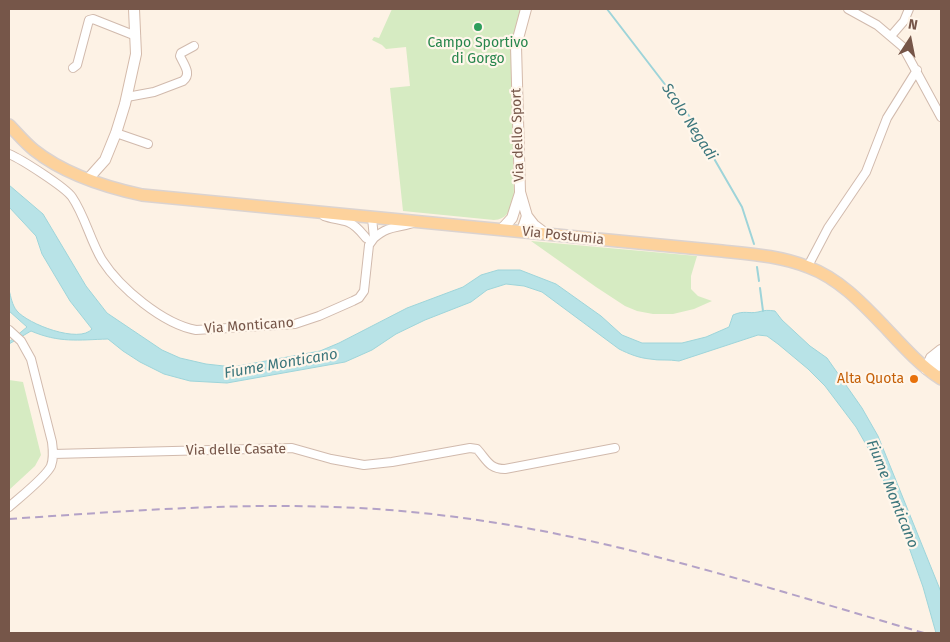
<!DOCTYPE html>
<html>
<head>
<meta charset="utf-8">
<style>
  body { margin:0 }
  #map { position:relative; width:950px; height:642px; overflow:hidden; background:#fdf2e5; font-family:"Fira Sans",sans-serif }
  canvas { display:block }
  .frame { position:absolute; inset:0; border:10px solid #765649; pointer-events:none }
  .north { position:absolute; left:885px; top:15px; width:50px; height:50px; -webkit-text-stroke:4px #fff6eb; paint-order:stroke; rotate:11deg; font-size:14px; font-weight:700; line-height:20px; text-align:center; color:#765649 }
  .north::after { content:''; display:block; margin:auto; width:18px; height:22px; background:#765649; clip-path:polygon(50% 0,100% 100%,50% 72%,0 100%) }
</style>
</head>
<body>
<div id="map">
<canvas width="950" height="642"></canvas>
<div class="frame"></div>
<div class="north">N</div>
</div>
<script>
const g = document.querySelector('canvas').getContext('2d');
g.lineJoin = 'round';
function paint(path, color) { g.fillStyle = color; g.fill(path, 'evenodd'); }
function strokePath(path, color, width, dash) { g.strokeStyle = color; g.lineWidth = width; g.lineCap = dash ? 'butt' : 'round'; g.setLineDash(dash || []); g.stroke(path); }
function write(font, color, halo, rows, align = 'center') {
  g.font = font + ' "Fira Sans",sans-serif'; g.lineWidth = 4.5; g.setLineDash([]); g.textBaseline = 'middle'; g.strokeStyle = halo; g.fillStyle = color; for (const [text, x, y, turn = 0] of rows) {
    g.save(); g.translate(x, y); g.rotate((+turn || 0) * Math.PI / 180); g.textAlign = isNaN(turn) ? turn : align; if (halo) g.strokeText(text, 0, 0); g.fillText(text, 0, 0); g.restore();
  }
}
paint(new Path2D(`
  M 392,9 L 523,9 L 512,68 L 514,200 L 512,201 C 509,213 506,219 494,220 L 403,211 L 390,88 L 410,86 L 406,47 L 386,49 L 382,45 L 372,40 L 374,37 L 379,38 Z
  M 531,241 L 697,256 L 691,276 L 691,289 L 698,296 L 712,301 L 694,309 L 673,314 L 653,314 L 637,311 L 625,306 L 596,287 Z
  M 9,380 L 23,382 L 41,455 L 35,466 L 9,490 Z`), '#d6ebc2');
const water = new Path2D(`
  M 9,185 L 43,214 L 86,286 L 107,313 L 162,350 L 180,358 L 206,364 L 233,367 L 320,351 L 339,343 L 407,308 L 463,287 L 481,275 L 498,270 L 520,270 L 556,284 L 601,316 L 622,335 L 642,343 L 682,343 L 706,337 L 729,327 L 733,315 C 744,310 749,314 758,312 C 765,310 768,310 775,311 L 782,320 L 810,346 L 827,358 L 862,408 L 878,436 L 941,592 L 941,633 L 936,633 L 923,587 L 893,502 L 872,455 L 856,427 L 825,386 L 808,369 L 778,344 L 767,336 L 758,335 L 679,361 C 668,359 660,361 650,359 C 639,358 629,354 619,349 L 542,292 L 524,286 L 506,284 L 487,290 L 471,302 L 425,320 L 396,334 L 372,350 L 345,362 L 227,383 L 190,381 L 164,374 L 140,362 L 123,351 L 108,339 C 78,340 59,343 31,331 L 9,344 L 9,342 L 27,327 L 9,311 L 9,290 C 11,297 12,305 17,311 C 28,324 79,344 92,329 L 70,301 L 42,254 L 36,236 L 9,207 Z`);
paint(water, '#b8e3e7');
strokePath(water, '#9ed4d9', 1);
strokePath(new Path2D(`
  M 607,9 L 690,117 L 742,207 L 754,244
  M 757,267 L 759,281
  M 760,288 L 763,311`), '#9ed4d9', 2);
const street = new Path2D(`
  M 848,9 L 877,25 L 903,47 L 941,117
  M 891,36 L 904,21 L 909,9
  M 73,68 L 77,65 L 89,20 L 93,19 L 136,36
  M 127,97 L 154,92 L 183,81 C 192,74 184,65 180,56 L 181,53 L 194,46
  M 116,133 L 148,144
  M 9,154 C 21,159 65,187 72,197 C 85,216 90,240 102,260 C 120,288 163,324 196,330 L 295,324 L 319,316 L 353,301 L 359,298 L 364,291 L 369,245 L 374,238 L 372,218
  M 324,216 C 332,219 340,219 348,222 C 356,225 361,232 366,238
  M 374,238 C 390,225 395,229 413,223
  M 808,266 L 828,228 L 866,172 L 887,118 L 917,70
  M 9,330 L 21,341 L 31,359 L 52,442 C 53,450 54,458 51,466 C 46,477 19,498 9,507
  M 53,454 L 292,448 L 331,459 L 364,465 L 392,462 L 470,448 L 477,449 C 487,460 489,469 505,469 L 615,448`);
const secondary = new Path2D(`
  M 88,179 L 105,160 L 116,133 L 125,104 L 136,54 L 134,9
  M 527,216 L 534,225 L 546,234
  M 501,230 L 512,218 L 520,193
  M 522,231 L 527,216 L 520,192 L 516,46 L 526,9
  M 926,369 L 931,358 L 941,350
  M 932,373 L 941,360`);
const primary = new Path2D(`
  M 9,125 C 17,133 25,143 34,150 C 64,174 105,187 142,195 L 722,251 C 751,254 781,256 808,267 C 838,278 861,302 883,325 C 901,344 918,364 941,379`);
strokePath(street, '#d1baad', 10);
strokePath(secondary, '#d4baaa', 12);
strokePath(primary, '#dbd3d0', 14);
strokePath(street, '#fff', 8);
strokePath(secondary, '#fff', 10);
strokePath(primary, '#fdd29c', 11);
strokePath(new Path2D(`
  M 9,519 C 157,509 299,497 448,516 C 611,536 767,588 924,633`), '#b4a2c7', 2, [8, 5]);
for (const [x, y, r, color] of [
  [478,27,5,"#2e9e5b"],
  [914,379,5,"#e8710a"]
]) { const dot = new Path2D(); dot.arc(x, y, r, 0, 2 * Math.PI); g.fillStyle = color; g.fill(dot); strokePath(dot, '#fff6eb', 2); }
write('14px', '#27864d', '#fff6eb', [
  ["Campo Sportivo",478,43],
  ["di Gorgo",478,59]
]);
write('14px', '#765649', '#fff6eb', [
  ["Via dello Sport",518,135,-92],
  ["Via Postumia",563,236,6],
  ["Via Monticano",249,326,-4],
  ["Via delle Casate",236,450,-1]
]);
write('14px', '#c56008', '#fff6eb', [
  ["Alta Quota",904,379]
], 'right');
write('italic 15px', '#3c767c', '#fff6eb', [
  ["Scolo Negadi",689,122,57],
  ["Fiume Monticano",281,364,-10],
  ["Fiume Monticano",892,494,68]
]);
</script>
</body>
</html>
